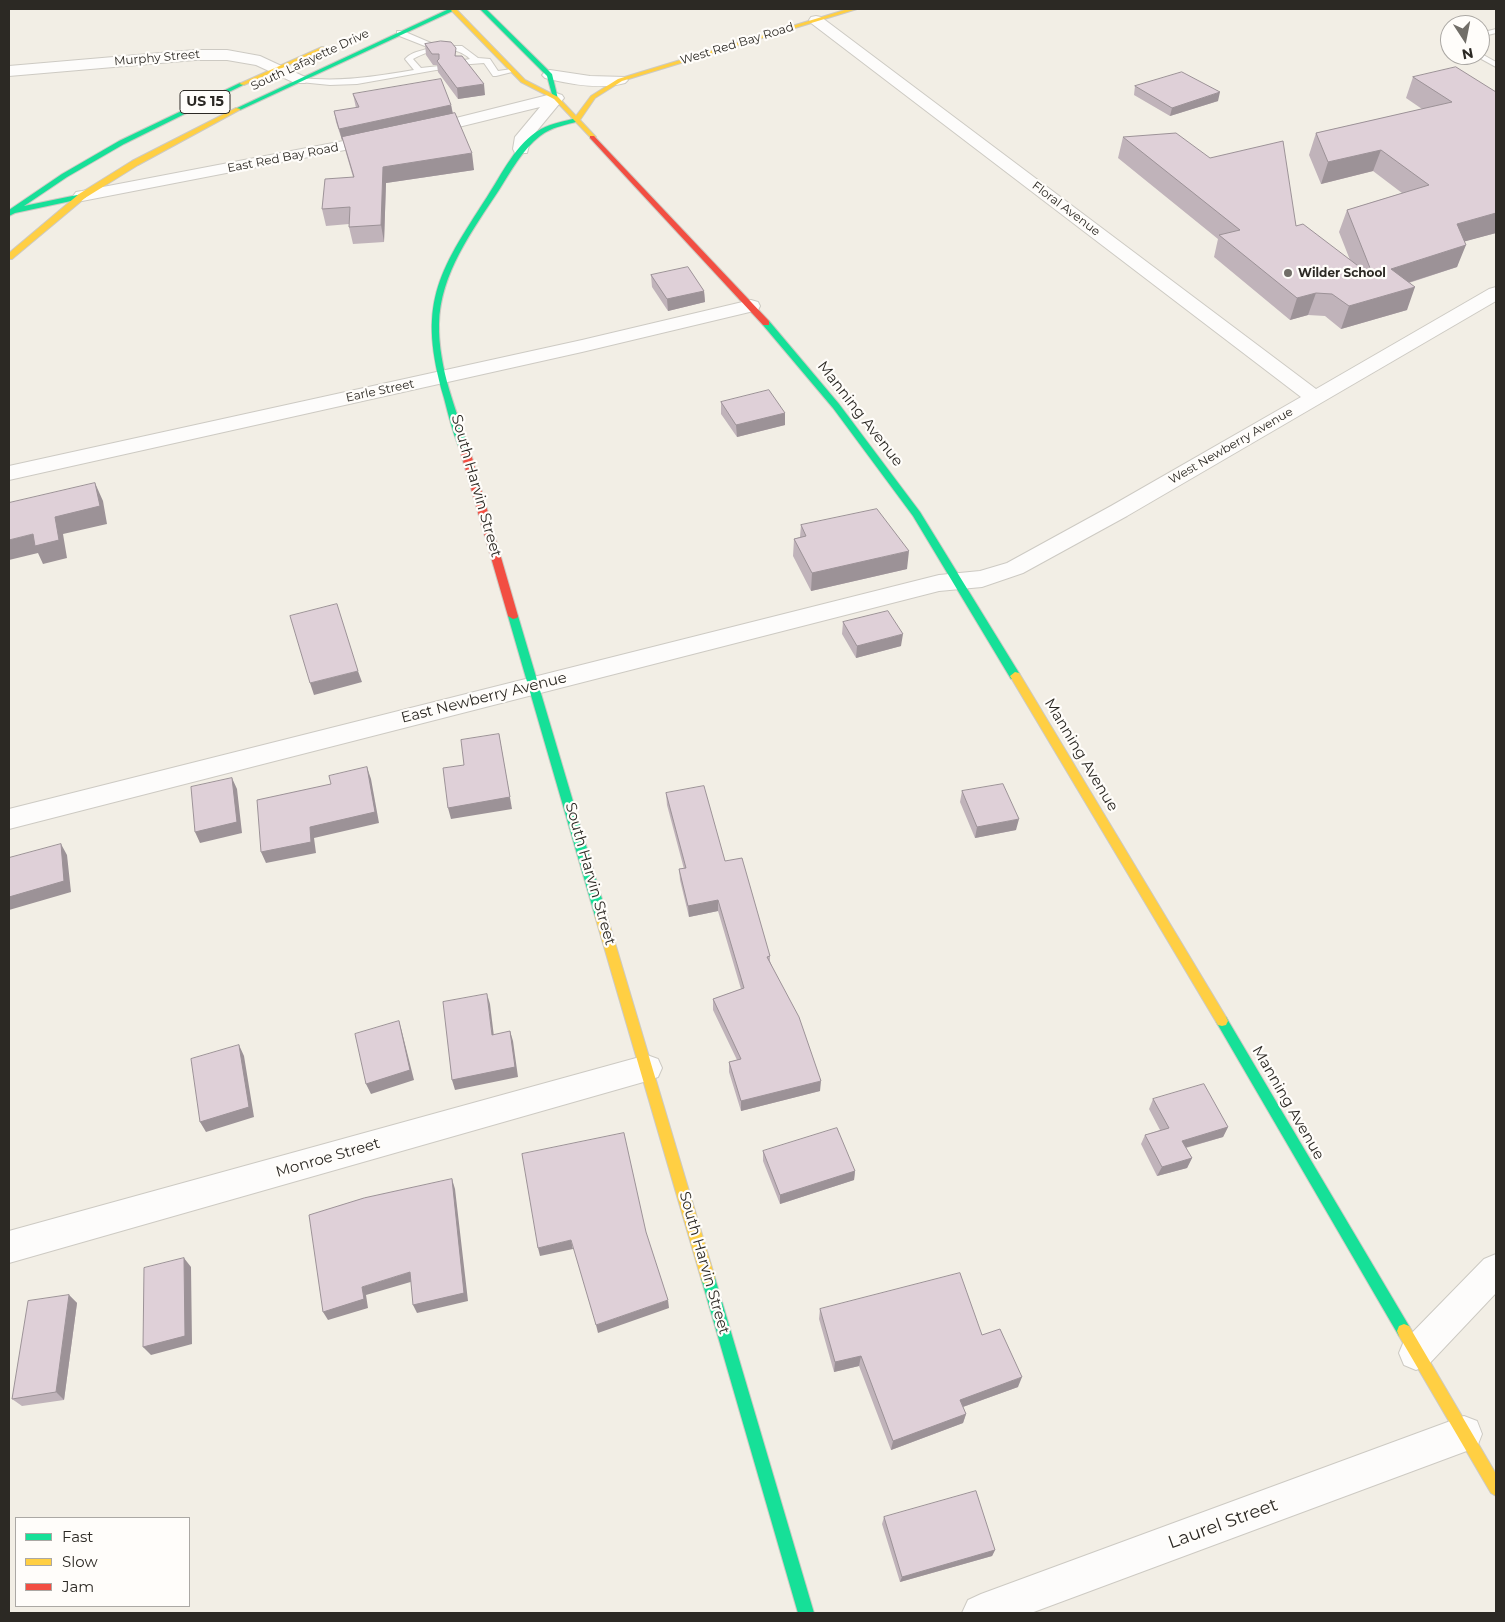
<!DOCTYPE html>
<html>
<head>
<meta charset="utf-8">
<style>
  body { margin:0 }
  #map { position:relative; width:1505px; height:1622px; overflow:hidden; background:#f2eee5; font-family:Montserrat,sans-serif }
  canvas { display:block }
  .frame { position:absolute; inset:0; border:10px solid #2c2924; pointer-events:none }
  .legend { position:absolute; left:15px; top:1517px; width:175px; height:90px; box-sizing:border-box; background:#fffdfa; border:1px solid #aba8a4; margin:0; padding:6px 9px; list-style:none; font-size:15px; color:#2c2924 }
  .legend li { display:flex; align-items:center; gap:10px; height:25px }
  .legend b { width:25px; border:1px solid #aba8a4 }
  .north { position:absolute; left:1440px; top:15px; width:50px; height:50px; box-sizing:border-box; background:#fffdfa; border:1px solid #aba8a4; border-radius:50%; rotate:169deg; font-size:14px; font-weight:700; line-height:20px; text-align:center; color:#2c2924 }
  .north::after { content:''; display:block; margin:auto; width:18px; height:22px; background:#716e68; clip-path:polygon(50% 0,100% 100%,50% 72%,0 100%) }
</style>
</head>
<body>
<div id="map">
<canvas width="1505" height="1622"></canvas>
<div class="frame"></div>
<ul class="legend">
<li><b style="height:6px;background:#16e098"></b>Fast</li>
<li><b style="height:6px;background:#ffcf43"></b>Slow</li>
<li><b style="height:6px;background:#f24e42"></b>Jam</li>
</ul>
<div class="north">N</div>
</div>
<script>
const g = document.querySelector('canvas').getContext('2d');
g.lineJoin = 'round';
function strokePath(path, color, width, dash) { g.strokeStyle = color; g.lineWidth = width; g.lineCap = dash ? 'butt' : 'round'; g.setLineDash(dash || []); g.stroke(path); }
function paint(path, color) { g.fillStyle = color; g.fill(path, 'evenodd'); }
function write(font, color, halo, rows, align = 'center') {
  g.font = font + ' Montserrat,sans-serif'; g.lineWidth = 4.5; g.setLineDash([]); g.textBaseline = 'middle'; g.strokeStyle = halo; g.fillStyle = color; for (const [text, x, y, turn = 0] of rows) {
    g.save(); g.translate(x, y); g.rotate((+turn || 0) * Math.PI / 180); g.textAlign = isNaN(turn) ? turn : align; if (halo) g.strokeText(text, 0, 0); g.fillText(text, 0, 0); g.restore();
  }
}
const lane = new Path2D(`
  M 1496,29 L 1496,33 L 1480,37 L 1480,33 Z
  M 397,31 L 403,31 L 438,46 L 462,46 L 478,58 L 490,59 L 498,71 L 512,69 L 516,71 L 496,76 L 493,76 L 484,63 L 458,65 L 458,61 L 470,59 C 455,44 431,49 413,59 L 421,68 L 439,66 L 439,70 L 436,70 L 357,84 L 330,85 L 300,82 L 296,80 L 300,78 C 343,82 371,77 414,70 L 405,59 C 411,52 421,51 430,48 L 397,35 Z
  M 1480,53 L 1496,62 L 1496,67 L 1474,55 L 1480,55 Z`);
const street = new Path2D(`
  M 816,16 L 821,17 L 1316,389 L 1489,289 L 1496,287 L 1496,301 L 1127,516 L 1023,573 L 982,587 L 939,591 L 9,829 L 9,809 L 939,575 L 980,571 L 1007,563 L 1111,506 L 1301,397 L 811,23 L 809,20 L 811,17 Z
  M 195,50 L 227,50 L 260,56 L 305,77 L 308,80 L 305,83 L 295,83 L 256,65 L 227,60 L 195,60 L 9,76 L 9,66 Z
  M 550,70 L 590,76 L 625,77 L 628,80 L 625,83 C 600,90 569,84 545,78 L 542,75 L 545,72 Z
  M 556,93 L 562,95 L 564,98 L 531,138 L 527,153 L 515,153 L 513,149 L 515,137 L 540,107 L 426,135 L 420,133 L 418,130 L 420,127 Z
  M 380,134 L 386,136 L 388,139 L 386,142 L 82,201 L 76,200 L 73,196 L 76,192 L 82,191 Z
  M 751,300 L 758,302 L 760,306 L 758,310 L 582,352 L 9,480 L 9,466 L 582,340 Z
  M 647,1055 L 658,1059 L 662,1068 L 658,1077 L 647,1081 L 9,1263 L 9,1231 Z
  M 1496,1254 L 1496,1293 L 1428,1365 L 1416,1370 L 1404,1365 L 1399,1353 L 1404,1341 L 1484,1259 Z
  M 1464,1416 L 1477,1421 L 1482,1434 L 1477,1447 L 1464,1452 L 1031,1613 L 962,1613 L 968,1600 L 981,1594 Z`);
const fast = new Path2D(`
  M 449,9 L 457,9 L 240,110 L 235,109 Z
  M 480,9 L 486,9 L 552,74 L 558,99 L 553,98 L 547,76 Z
  M 240,83 L 245,84 L 124,144 L 67,177 L 24,206 L 82,194 L 86,196 L 85,198 L 15,213 L 9,216 L 9,210 L 62,174 L 119,141 Z
  M 577,118 L 579,119 L 579,121 C 566,125 551,127 540,136 C 522,150 511,171 499,190 C 472,231 440,274 439,324 C 438,368 457,413 471,454 L 466,457 L 463,456 C 454,439 449,417 444,398 C 417,305 437,274 487,197 C 502,174 516,143 541,129 C 552,123 565,121 577,118 Z
  M 763,321 L 769,321 L 839,404 L 920,512 L 1019,673 L 1020,676 L 1019,679 L 1011,679 L 913,516 L 833,408 L 763,325 Z
  M 513,613 L 518,616 L 607,916 L 605,919 L 601,921 L 597,919 L 595,916 L 508,616 Z
  M 1222,1016 L 1226,1017 L 1409,1326 L 1411,1331 L 1409,1336 L 1404,1338 L 1399,1336 L 1218,1025 L 1216,1021 L 1218,1017 Z
  M 708,1271 L 713,1273 L 715,1278 L 814,1613 L 798,1613 L 701,1278 L 703,1273 Z`);
const slow = new Path2D(`
  M 450,9 L 456,9 L 525,80 L 558,97 L 576,116 L 591,96 L 618,79 L 848,9 L 857,9 L 622,81 L 595,98 L 580,120 L 596,137 L 592,139 L 554,99 L 521,82 Z
  M 322,47 L 327,48 L 244,85 L 239,84 Z
  M 236,108 L 241,109 L 138,165 L 85,198 L 12,259 L 9,259 L 9,253 L 79,194 L 132,161 Z
  M 1015,672 L 1019,673 L 1226,1017 L 1228,1021 L 1226,1025 L 1222,1026 L 1218,1025 L 1010,676 Z
  M 601,911 L 605,913 L 607,916 L 715,1278 L 713,1283 L 708,1285 L 703,1283 L 701,1278 L 595,916 L 597,913 Z
  M 1404,1324 L 1409,1326 L 1496,1474 L 1496,1496 L 1491,1493 L 1399,1336 L 1397,1331 L 1399,1326 Z`);
const jam = new Path2D(`
  M 590,136 L 594,136 L 769,321 L 769,325 L 763,325 L 590,138 Z
  M 466,451 L 471,454 L 518,616 L 517,618 L 513,619 L 508,616 L 461,454 Z`);
strokePath(lane, '#cdcac3', 2);
strokePath(street, '#cdcac3', 2);
strokePath(fast, '#cdcac3', 2);
strokePath(slow, '#cdcac3', 2);
strokePath(jam, '#cdcac3', 2);
paint(lane, '#fdfcfb');
paint(street, '#fdfcfb');
paint(fast, '#16e098');
paint(slow, '#ffcf43');
paint(jam, '#f24e42');
paint(new Path2D(`
  M 425,44 L 457,56 L 485,95 L 458,99 L 438,72 L 437,65 L 433,65 L 426,55 Z
  M 1413,77 L 1496,92 L 1496,233 L 1465,241 L 1457,267 L 1409,283 L 1407,310 L 1341,329 L 1325,316 L 1308,315 L 1290,320 L 1214,257 L 1218,239 L 1118,158 L 1123,137 L 1296,226 L 1350,260 L 1339,232 L 1347,210 L 1402,193 L 1373,171 L 1321,184 L 1309,155 L 1316,133 L 1422,109 L 1406,98 Z
  M 1135,86 L 1218,101 L 1170,116 L 1134,95 Z
  M 353,94 L 451,105 L 453,113 L 474,170 L 386,183 L 384,242 L 353,244 L 349,227 L 349,224 L 326,226 L 322,209 L 353,177 L 346,153 L 343,140 L 342,140 L 336,122 L 334,111 L 356,108 Z
  M 651,275 L 704,291 L 705,302 L 668,311 L 652,287 Z
  M 721,402 L 785,413 L 785,425 L 737,437 L 721,414 Z
  M 801,525 L 907,569 L 811,591 L 793,556 L 794,539 L 800,537 Z
  M 843,622 L 901,646 L 856,658 L 842,634 Z
  M 962,791 L 1016,830 L 975,838 L 960,802 Z
  M 666,793 L 725,861 L 770,956 L 770,961 L 820,1091 L 741,1111 L 729,1072 L 729,1062 L 737,1060 L 713,1010 L 713,999 L 741,989 L 718,911 L 689,917 L 680,880 L 679,869 L 684,869 L 667,805 Z
  M 1153,1099 L 1228,1127 L 1223,1137 L 1186,1148 L 1192,1158 L 1187,1168 L 1157,1176 L 1141,1144 L 1145,1135 L 1160,1130 L 1149,1109 Z
  M 763,1151 L 855,1171 L 854,1180 L 780,1204 L 763,1161 Z
  M 69,1295 L 77,1303 L 64,1400 L 22,1406 L 12,1399 Z
  M 820,1309 L 982,1335 L 1018,1387 L 963,1407 L 966,1414 L 963,1423 L 891,1450 L 859,1366 L 834,1372 L 819,1319 Z
  M 884,1517 L 995,1550 L 992,1556 L 900,1582 L 882,1524 Z`), '#c0b3ba');
paint(new Path2D(`
  M 484,84 L 485,95 L 458,99 L 457,88 Z
  M 1220,92 L 1218,101 L 1170,116 L 1172,108 Z
  M 451,105 L 453,116 L 342,140 L 339,129 Z
  M 1381,150 L 1373,171 L 1321,184 L 1328,162 Z
  M 472,153 L 474,170 L 386,183 L 384,242 L 381,225 L 383,167 Z
  M 1496,213 L 1496,233 L 1448,246 L 1457,224 Z
  M 1466,245 L 1457,267 L 1382,291 L 1391,269 Z
  M 1415,287 L 1407,310 L 1341,329 L 1349,306 Z
  M 704,291 L 705,302 L 668,311 L 667,299 Z
  M 1316,293 L 1308,315 L 1290,320 L 1297,298 Z
  M 785,413 L 785,425 L 737,437 L 736,425 Z
  M 95,483 L 103,501 L 107,524 L 63,534 L 67,558 L 43,564 L 38,553 L 9,560 L 9,540 L 33,534 Z
  M 909,551 L 907,569 L 811,591 L 812,573 Z
  M 903,634 L 901,646 L 856,658 L 857,646 Z
  M 358,671 L 362,682 L 314,695 L 310,683 Z
  M 499,734 L 512,809 L 451,819 L 448,808 Z
  M 367,767 L 371,779 L 379,823 L 314,838 L 316,853 L 266,863 L 261,852 L 310,827 Z
  M 232,778 L 237,789 L 242,833 L 200,843 L 195,832 Z
  M 1019,819 L 1016,830 L 975,838 L 977,827 Z
  M 61,844 L 67,855 L 71,892 L 9,910 L 9,897 Z
  M 718,900 L 718,911 L 689,917 L 688,906 Z
  M 487,994 L 490,1004 L 495,1045 L 492,1035 Z
  M 399,1021 L 402,1032 L 414,1080 L 371,1094 L 366,1084 Z
  M 510,1031 L 513,1041 L 518,1077 L 455,1090 L 452,1080 Z
  M 239,1045 L 244,1056 L 254,1117 L 206,1132 L 200,1122 Z
  M 821,1081 L 820,1091 L 741,1111 L 741,1101 Z
  M 1228,1127 L 1223,1137 L 1177,1150 L 1182,1141 Z
  M 1192,1158 L 1187,1168 L 1157,1176 L 1162,1167 Z
  M 855,1171 L 854,1180 L 780,1204 L 780,1195 Z
  M 452,1179 L 455,1189 L 468,1301 L 417,1313 L 413,1305 Z
  M 571,1240 L 573,1249 L 540,1256 L 538,1248 Z
  M 184,1258 L 191,1267 L 192,1344 L 151,1355 L 143,1347 Z
  M 410,1272 L 414,1281 L 366,1295 L 368,1308 L 328,1320 L 323,1312 L 362,1287 Z
  M 69,1295 L 77,1303 L 64,1400 L 56,1392 Z
  M 668,1300 L 669,1308 L 598,1333 L 596,1325 Z
  M 861,1356 L 859,1366 L 834,1372 L 835,1362 Z
  M 1022,1377 L 1018,1387 L 957,1409 L 960,1400 Z
  M 966,1414 L 963,1423 L 891,1450 L 893,1441 Z
  M 995,1550 L 992,1556 L 900,1582 L 902,1577 Z`), '#9c9297');
const building = new Path2D(`
  M 441,41 L 451,42 L 456,48 L 455,56 L 462,56 L 484,84 L 457,88 L 437,61 L 439,59 L 439,54 L 432,54 L 425,44 Z
  M 1456,67 L 1496,92 L 1496,213 L 1457,224 L 1466,245 L 1391,269 L 1415,287 L 1349,306 L 1332,294 L 1316,293 L 1297,298 L 1219,235 L 1240,230 L 1123,137 L 1176,133 L 1210,158 L 1283,141 L 1296,226 L 1303,224 L 1374,278 L 1347,210 L 1429,185 L 1381,150 L 1328,162 L 1316,133 L 1452,102 L 1413,77 Z
  M 1182,72 L 1220,92 L 1172,108 L 1135,86 Z
  M 441,79 L 451,105 L 339,129 L 334,111 L 359,107 L 353,94 Z
  M 455,113 L 472,153 L 383,167 L 381,225 L 349,227 L 350,207 L 322,209 L 325,179 L 354,177 L 342,137 Z
  M 688,267 L 704,291 L 667,299 L 651,275 Z
  M 769,390 L 785,413 L 736,425 L 721,402 Z
  M 95,483 L 100,506 L 55,517 L 59,540 L 35,546 L 33,534 L 9,540 L 9,503 Z
  M 877,509 L 909,551 L 812,573 L 794,539 L 806,536 L 801,525 Z
  M 337,604 L 358,671 L 310,683 L 290,616 Z
  M 888,611 L 903,634 L 857,646 L 843,622 Z
  M 499,734 L 510,797 L 448,808 L 443,768 L 464,765 L 461,740 Z
  M 367,767 L 375,812 L 310,827 L 311,842 L 261,852 L 257,800 L 331,784 L 329,776 Z
  M 232,778 L 237,822 L 195,832 L 191,787 Z
  M 1003,784 L 1019,819 L 977,827 L 962,791 Z
  M 704,786 L 725,861 L 742,858 L 770,956 L 767,957 L 799,1017 L 821,1081 L 741,1101 L 729,1062 L 741,1059 L 713,999 L 744,988 L 718,900 L 688,906 L 679,869 L 686,868 L 666,793 Z
  M 61,844 L 64,881 L 9,897 L 9,858 Z
  M 487,994 L 492,1035 L 510,1031 L 515,1067 L 452,1080 L 443,1002 Z
  M 399,1021 L 410,1070 L 366,1084 L 355,1034 Z
  M 239,1045 L 249,1107 L 200,1122 L 191,1059 Z
  M 1204,1084 L 1228,1127 L 1182,1141 L 1192,1158 L 1162,1167 L 1145,1135 L 1169,1128 L 1153,1099 Z
  M 837,1128 L 855,1171 L 780,1195 L 763,1151 Z
  M 624,1133 L 646,1232 L 668,1300 L 596,1325 L 571,1240 L 538,1248 L 522,1154 Z
  M 452,1179 L 464,1293 L 413,1305 L 410,1272 L 362,1287 L 364,1299 L 323,1312 L 309,1215 L 364,1198 Z
  M 184,1258 L 185,1336 L 143,1347 L 144,1268 Z
  M 960,1273 L 982,1335 L 1000,1329 L 1022,1377 L 960,1400 L 966,1414 L 893,1441 L 861,1356 L 835,1362 L 820,1309 Z
  M 69,1295 L 56,1392 L 12,1399 L 28,1301 Z
  M 976,1491 L 995,1550 L 902,1577 L 884,1517 Z`);
paint(building, '#dfd0d8');
strokePath(building, '#9c9297', 1);
for (const [x, y, r, color] of [
  [1288,273,5,"#716e68"]
]) { const dot = new Path2D(); dot.arc(x, y, r, 0, 2 * Math.PI); g.fillStyle = color; g.fill(dot); strokePath(dot, '#fffdfa', 2); }
write('12px', '#2c2924', '#fffdfa', [
  ["West Red Bay Road",737,44,-17],
  ["Murphy Street",157,58,-5],
  ["South Lafayette Drive",310,60,-25],
  ["East Red Bay Road",283,158,-11],
  ["Floral Avenue",1066,209,37],
  ["Earle Street",380,391,-12],
  ["West Newberry Avenue",1231,446,-30]
]);
write('bold 12px', '#2c2924', '#fffdfa', [
  ["Wilder School",1298,273]
], 'left');
for (const [x, y, w] of [
  [205,102,50]
]) { const box = new Path2D(); box.roundRect(x - w / 2, y - 11.5, w, 23, 4); g.fillStyle = '#fffdfa'; g.fill(box); strokePath(box, '#2c2924', 1); }
write('bold 14px', '#2c2924', null, [
  ["US 15",205,102]
]);
write('15px', '#2c2924', '#fffdfa', [
  ["Manning Avenue",860,414,52],
  ["South Harvin Street",476,486,74],
  ["East Newberry Avenue",484,698,-14],
  ["Manning Avenue",1081,755,59],
  ["South Harvin Street",590,874,74],
  ["Manning Avenue",1288,1103,60],
  ["Monroe Street",328,1158,-16],
  ["South Harvin Street",704,1263,74]
]);
write('18px', '#2c2924', '#fffdfa', [
  ["Laurel Street",1223,1524,-20]
]);
</script>
</body>
</html>
